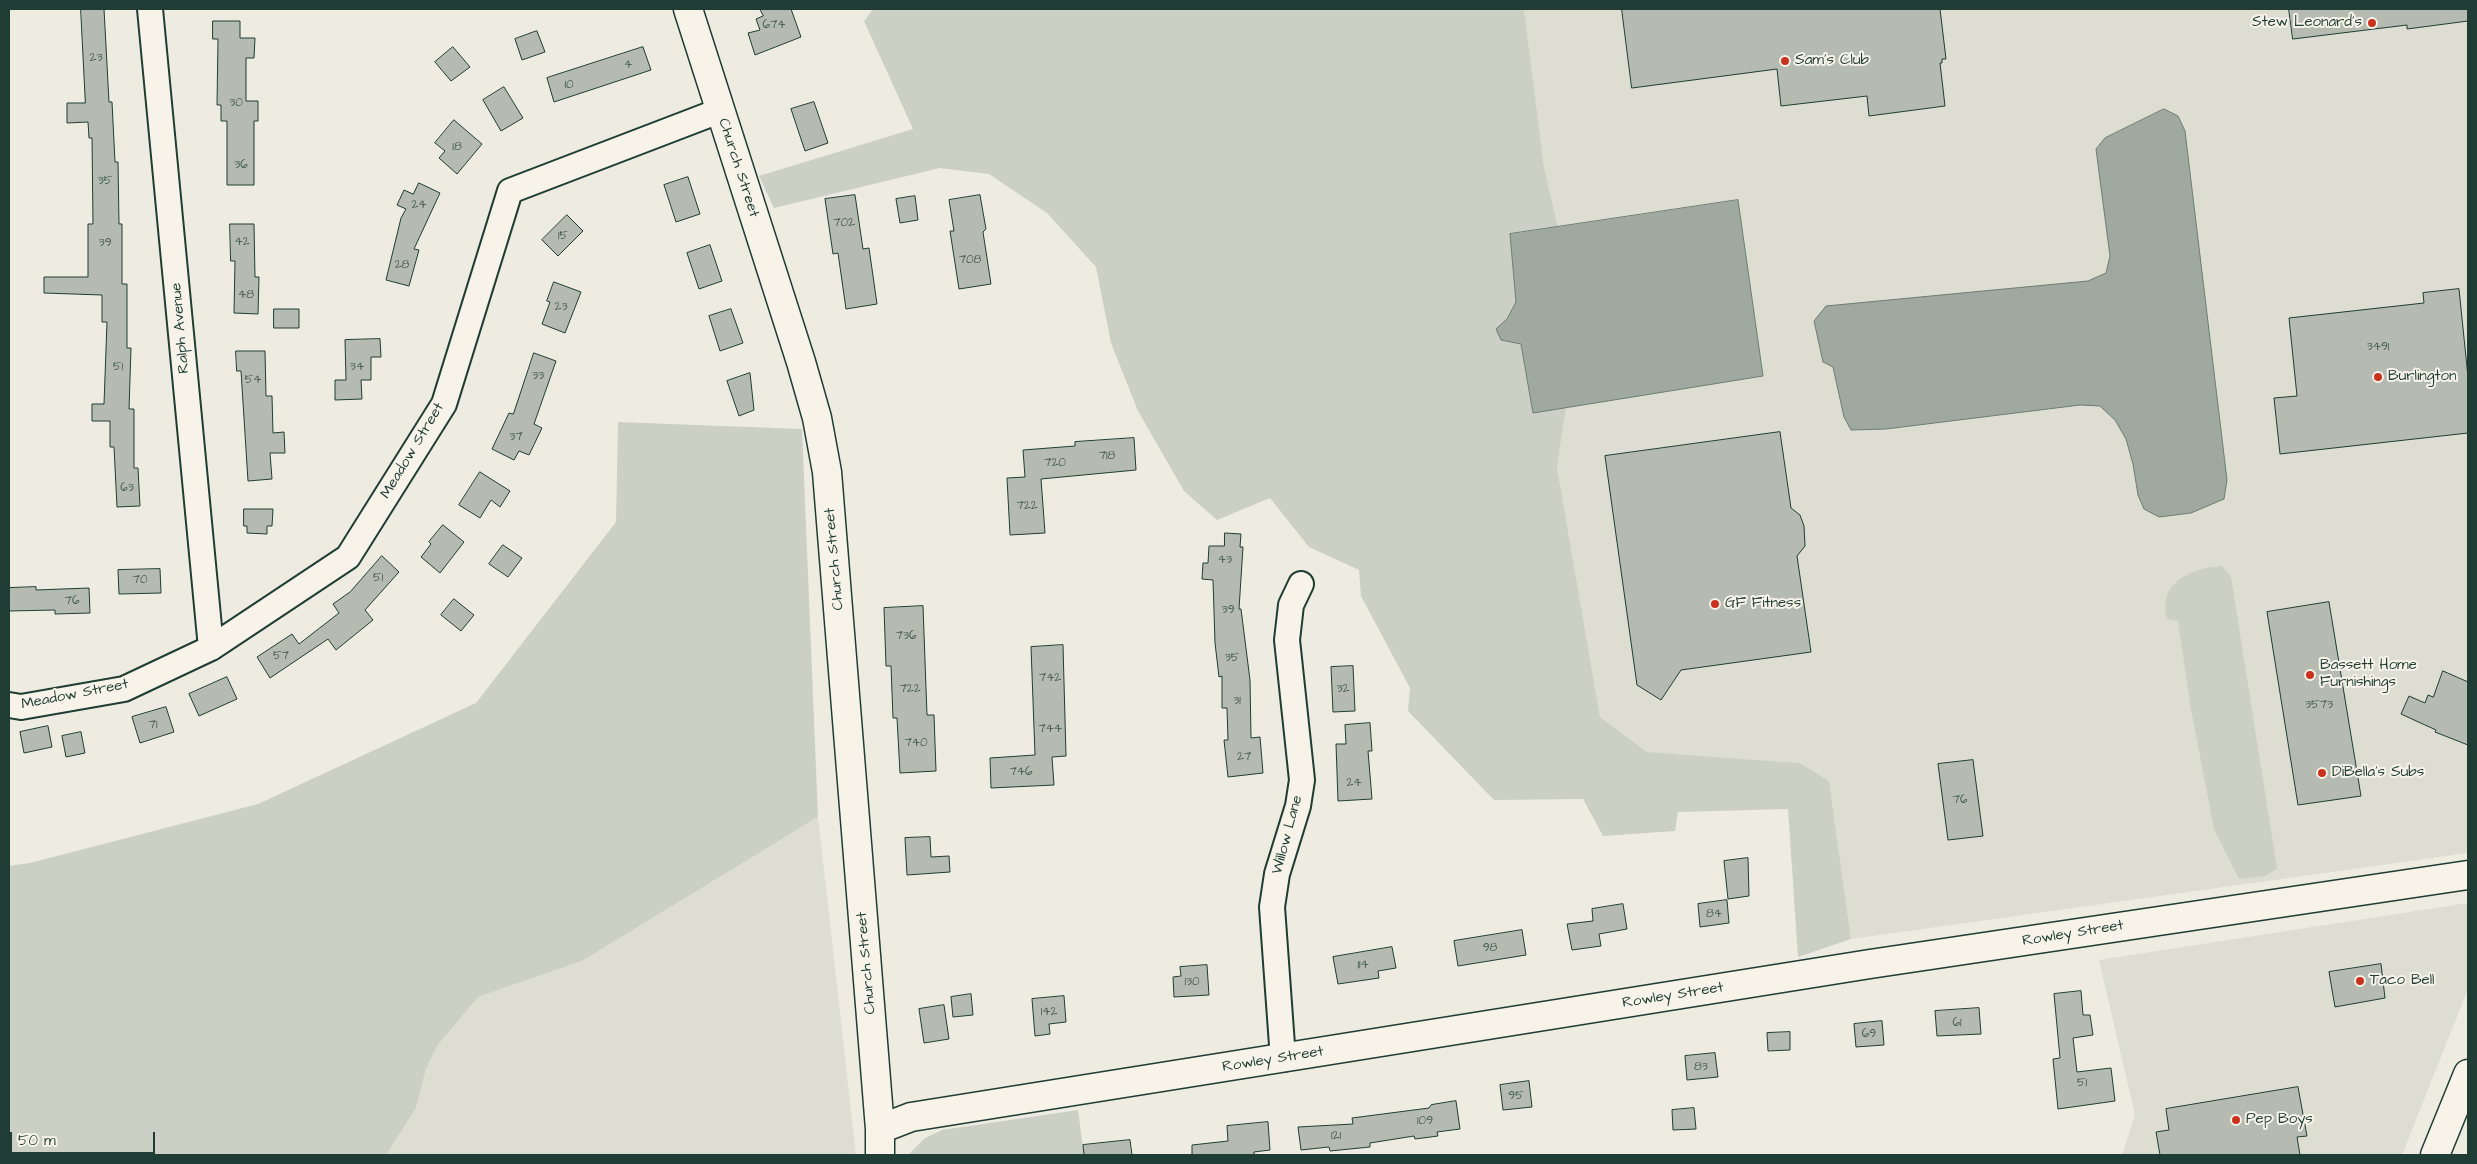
<!DOCTYPE html>
<html>
<head>
<meta charset="utf-8">
<style>
  body { margin:0 }
  #map { position:relative; width:2477px; height:1164px; overflow:hidden; background:#eeece1; font-family:"Architects Daughter",sans-serif }
  canvas { display:block }
  .frame { position:absolute; inset:0; border:10px solid #1f3d34; pointer-events:none }
  .scale { position:absolute; left:10px; top:1132px; width:145px; height:22px; box-sizing:border-box; border:2px solid #1f3d34; border-top:0; padding-left:6px; font-size:15px; line-height:18px; white-space:nowrap; color:#1f3d34; -webkit-text-stroke:4px #f7f3e8; paint-order:stroke }
</style>
</head>
<body>
<div id="map">
<canvas width="2477" height="1164"></canvas>
<div class="frame"></div>
<div class="scale">50 m</div>
</div>
<script>
const g = document.querySelector('canvas').getContext('2d');
g.lineJoin = 'round';
function paint(path, color) { g.fillStyle = color; g.fill(path, 'evenodd'); }
function strokePath(path, color, width, dash) { g.strokeStyle = color; g.lineWidth = width; g.lineCap = dash ? 'butt' : 'round'; g.setLineDash(dash || []); g.stroke(path); }
function write(font, color, halo, rows, align = 'center') {
  g.font = font + ' "Architects Daughter",sans-serif'; g.lineWidth = 4; g.setLineDash([]); g.textBaseline = 'middle'; g.strokeStyle = halo; g.fillStyle = color; for (const [text, x, y, turn = 0] of rows) {
    g.save(); g.translate(x, y); g.rotate((+turn || 0) * Math.PI / 180); g.textAlign = isNaN(turn) ? turn : align; if (halo) g.strokeText(text, 0, 0); g.fillText(text, 0, 0); g.restore();
  }
}
paint(new Path2D(`
  M 1524,9 L 2468,9 L 2468,853 L 1851,939 L 1829,781 L 1800,763 L 1647,752 L 1600,717 L 1557,467 L 1566,407 L 1763,376 L 1738,200 L 1558,227 L 1544,167 Z
  M 818,817 L 856,1155 L 386,1155 L 416,1108 L 426,1069 L 437,1046 L 478,997 L 582,961 Z
  M 2468,903 L 2468,989 L 2402,1155 L 2122,1155 L 2135,1115 L 2099,960 Z`), '#ddddd2');
paint(new Path2D(`
  M 873,9 L 1524,9 L 1544,167 L 1558,227 L 1510,234 L 1516,302 L 1507,319 L 1501,340 L 1521,343 L 1533,412 L 1566,407 L 1557,467 L 1600,717 L 1647,752 L 1800,763 L 1829,781 L 1851,939 L 1798,957 L 1788,809 L 1678,812 L 1675,831 L 1603,836 L 1583,799 L 1494,800 L 1408,711 L 1410,688 L 1361,596 L 1359,570 L 1309,547 L 1270,498 L 1217,520 L 1184,491 L 1138,411 L 1111,343 L 1096,267 L 1047,213 L 989,174 L 940,168 L 774,208 L 759,176 L 913,129 L 864,21 Z
  M 618,422 L 802,429 L 818,817 L 582,961 L 478,997 L 437,1046 L 426,1069 L 416,1108 L 386,1155 L 9,1155 L 9,866 L 30,863 L 258,804 L 476,703 L 616,522 Z
  M 2222,566 L 2231,577 L 2277,869 L 2265,876 L 2239,879 L 2214,829 L 2191,709 L 2178,621 L 2167,619 C 2158,582 2191,568 2222,566 Z
  M 1078,1110 L 1084,1155 L 908,1155 L 925,1138 L 942,1130 Z`), '#cccfc4');
const water = new Path2D(`
  M 2164,109 L 2178,116 L 2185,131 L 2227,480 L 2224,499 L 2191,513 L 2159,517 L 2144,509 L 2138,495 L 2133,464 L 2126,439 L 2115,420 L 2100,406 L 2080,405 L 1886,429 L 1851,430 L 1844,417 L 1833,367 L 1823,362 L 1814,321 L 1826,306 L 2088,281 L 2106,273 L 2110,256 L 2096,149 L 2105,138 Z
  M 1738,200 L 1763,376 L 1533,413 L 1521,344 L 1501,340 L 1496,329 L 1507,319 L 1516,302 L 1510,234 Z`);
paint(water, '#9fa99f');
strokePath(water, '#6c7e74', 1);
const building = new Path2D(`
  M 81,9 L 104,9 L 109,102 L 112,102 L 115,162 L 118,162 L 119,224 L 122,224 L 122,284 L 127,284 L 127,348 L 131,348 L 129,409 L 134,409 L 134,468 L 138,468 L 140,506 L 117,507 L 114,447 L 110,447 L 110,421 L 92,421 L 92,404 L 104,404 L 107,322 L 102,322 L 102,295 L 44,293 L 44,277 L 88,277 L 88,224 L 93,224 L 92,138 L 89,138 L 88,122 L 67,123 L 67,103 L 85,103 Z
  M 760,9 L 791,9 L 801,37 L 755,55 L 748,33 L 760,30 L 756,19 L 763,16 Z
  M 1622,9 L 1940,9 L 1946,59 L 1942,59 L 1942,63 L 1940,63 L 1945,106 L 1869,116 L 1867,96 L 1781,106 L 1777,69 L 1632,88 Z
  M 2289,9 L 2468,9 L 2468,21 L 2407,29 L 2407,25 L 2293,39 Z
  M 213,21 L 240,21 L 240,38 L 255,38 L 254,58 L 246,58 L 246,101 L 258,101 L 258,121 L 254,121 L 254,185 L 227,185 L 227,121 L 221,121 L 221,105 L 217,105 L 218,39 L 213,39 Z
  M 537,31 L 545,52 L 522,60 L 515,39 Z
  M 453,47 L 470,67 L 451,81 L 435,62 Z
  M 643,47 L 651,70 L 554,102 L 547,78 Z
  M 504,87 L 523,118 L 501,131 L 483,100 Z
  M 814,102 L 828,143 L 805,151 L 791,109 Z
  M 454,120 L 482,144 L 457,174 L 439,158 L 445,151 L 435,143 Z
  M 688,177 L 700,214 L 676,222 L 664,185 Z
  M 419,183 L 440,193 L 414,249 L 419,250 L 409,286 L 386,280 L 401,218 L 406,209 L 397,205 L 404,190 L 413,194 Z
  M 855,195 L 863,249 L 869,248 L 877,304 L 846,309 L 838,253 L 833,254 L 825,199 Z
  M 980,195 L 986,229 L 983,232 L 991,284 L 959,289 L 950,231 L 954,231 L 949,200 Z
  M 915,196 L 918,220 L 900,223 L 896,199 Z
  M 567,215 L 583,231 L 558,256 L 542,240 Z
  M 230,224 L 254,224 L 255,277 L 259,277 L 258,314 L 234,313 L 235,261 L 231,261 Z
  M 710,245 L 722,281 L 699,289 L 687,253 Z
  M 554,282 L 581,292 L 565,333 L 542,324 L 550,302 L 547,301 Z
  M 2459,289 L 2468,377 L 2468,433 L 2280,454 L 2274,398 L 2297,396 L 2289,318 L 2424,303 L 2423,293 Z
  M 274,309 L 299,309 L 299,328 L 274,328 Z
  M 731,309 L 743,343 L 720,351 L 709,316 Z
  M 380,339 L 381,357 L 371,357 L 371,380 L 361,380 L 362,399 L 335,400 L 335,380 L 346,380 L 345,340 Z
  M 236,351 L 265,351 L 266,396 L 272,396 L 273,433 L 284,432 L 285,453 L 270,453 L 272,479 L 248,481 L 241,371 L 237,371 Z
  M 534,353 L 556,361 L 534,424 L 542,428 L 529,455 L 519,451 L 514,460 L 492,449 L 509,413 L 513,414 Z
  M 750,373 L 754,410 L 739,416 L 727,381 Z
  M 1780,432 L 1791,508 L 1800,515 L 1804,526 L 1805,546 L 1797,556 L 1811,652 L 1681,670 L 1661,700 L 1637,685 L 1605,456 Z
  M 1134,438 L 1136,470 L 1041,479 L 1045,533 L 1010,535 L 1007,478 L 1025,477 L 1023,450 L 1075,446 L 1075,442 Z
  M 480,472 L 510,491 L 500,507 L 491,500 L 480,518 L 459,505 Z
  M 244,509 L 273,509 L 272,526 L 267,526 L 267,534 L 247,533 L 247,526 L 244,526 Z
  M 443,525 L 464,542 L 440,573 L 421,557 L 431,544 L 429,542 Z
  M 1225,533 L 1241,534 L 1240,547 L 1243,547 L 1239,609 L 1241,609 L 1250,680 L 1251,738 L 1260,737 L 1263,773 L 1228,777 L 1224,740 L 1228,740 L 1227,708 L 1222,708 L 1222,676 L 1219,677 L 1215,643 L 1213,580 L 1202,579 L 1203,563 L 1208,563 L 1209,546 L 1224,546 Z
  M 503,545 L 522,558 L 508,577 L 489,564 Z
  M 382,556 L 399,572 L 365,610 L 373,620 L 336,650 L 328,639 L 270,678 L 257,657 L 292,634 L 299,644 L 339,613 L 333,604 L 350,592 Z
  M 160,569 L 161,593 L 119,594 L 118,570 Z
  M 36,587 L 36,590 L 89,588 L 90,613 L 55,614 L 55,610 L 9,611 L 9,588 Z
  M 454,599 L 474,615 L 461,631 L 441,615 Z
  M 2329,602 L 2361,796 L 2298,805 L 2267,612 Z
  M 923,606 L 927,715 L 934,715 L 936,771 L 900,773 L 897,718 L 893,718 L 891,666 L 886,666 L 884,608 Z
  M 1063,645 L 1066,756 L 1052,757 L 1054,785 L 991,788 L 990,758 L 1035,755 L 1031,647 Z
  M 1353,666 L 1355,711 L 1333,712 L 1331,667 Z
  M 2443,671 L 2468,682 L 2468,745 L 2435,732 L 2436,730 L 2401,714 L 2409,696 L 2425,703 L 2428,695 L 2433,697 Z
  M 227,677 L 237,699 L 199,716 L 189,694 Z
  M 166,707 L 174,732 L 140,743 L 132,717 Z
  M 1370,723 L 1372,751 L 1368,751 L 1372,799 L 1338,801 L 1336,744 L 1346,744 L 1345,725 Z
  M 48,726 L 52,747 L 24,753 L 20,732 Z
  M 81,732 L 85,753 L 66,757 L 62,736 Z
  M 1973,760 L 1983,836 L 1948,840 L 1938,764 Z
  M 930,837 L 931,857 L 949,856 L 950,872 L 907,875 L 905,838 Z
  M 1748,858 L 1749,896 L 1728,899 L 1724,861 Z
  M 1727,900 L 1729,923 L 1700,927 L 1698,904 Z
  M 1623,904 L 1627,929 L 1599,934 L 1601,946 L 1572,950 L 1567,924 L 1593,921 L 1592,909 Z
  M 1522,930 L 1526,955 L 1458,966 L 1454,941 Z
  M 1392,947 L 1396,968 L 1378,971 L 1379,978 L 1338,984 L 1333,957 Z
  M 2381,964 L 2385,998 L 2335,1007 L 2329,972 Z
  M 1207,965 L 1209,995 L 1174,997 L 1173,977 L 1181,976 L 1180,967 Z
  M 2081,991 L 2083,1015 L 2090,1015 L 2093,1035 L 2073,1038 L 2077,1072 L 2111,1068 L 2115,1101 L 2058,1109 L 2053,1059 L 2060,1058 L 2054,994 Z
  M 971,994 L 973,1015 L 953,1017 L 951,997 Z
  M 1064,996 L 1066,1022 L 1049,1024 L 1050,1034 L 1035,1036 L 1032,999 Z
  M 944,1005 L 949,1039 L 924,1043 L 919,1009 Z
  M 1979,1008 L 1981,1034 L 1937,1036 L 1935,1011 Z
  M 1882,1021 L 1884,1045 L 1856,1047 L 1854,1024 Z
  M 1790,1032 L 1790,1050 L 1768,1051 L 1767,1033 Z
  M 1715,1053 L 1718,1077 L 1687,1080 L 1685,1056 Z
  M 1529,1081 L 1532,1107 L 1503,1110 L 1500,1085 Z
  M 2298,1087 L 2307,1136 L 2297,1137 L 2300,1155 L 2160,1155 L 2156,1132 L 2169,1130 L 2166,1109 Z
  M 1456,1101 L 1460,1129 L 1437,1132 L 1438,1136 L 1415,1139 L 1414,1136 L 1370,1143 L 1370,1147 L 1330,1151 L 1329,1147 L 1301,1150 L 1298,1127 L 1353,1124 L 1352,1118 L 1429,1108 L 1431,1105 Z
  M 1694,1108 L 1696,1129 L 1673,1130 L 1672,1110 Z
  M 1268,1122 L 1270,1150 L 1254,1152 L 1254,1155 L 1192,1155 L 1192,1145 L 1228,1141 L 1227,1126 Z
  M 1130,1140 L 1132,1155 L 1084,1155 L 1083,1145 Z`);
paint(building, '#b5bbb0');
strokePath(building, '#1f3d34', 1);
const minor = new Path2D(`
  M 150,9 L 211,648
  M 9,705 L 21,707 L 124,689 L 211,648 L 348,557 L 444,404 L 510,191 L 719,111
  M 1283,1059 L 1272,907 L 1277,874 L 1298,806 L 1302,780 L 1287,640 L 1291,605 L 1301,584`);
const tertiary = new Path2D(`
  M 688,9 L 801,362 L 817,418 L 827,472 L 880,1129 L 880,1155
  M 880,1129 L 911,1117 L 1870,964 L 2468,875`);
const trunk = new Path2D(`
  M 2435,1155 L 2468,1074`);
strokePath(minor, '#1f3d34', 28);
strokePath(tertiary, '#1f3d34', 31);
strokePath(trunk, '#1f3d34', 31);
strokePath(minor, '#f7f3e8', 24);
strokePath(tertiary, '#f7f3e8', 28);
strokePath(trunk, '#f7f3e8', 28);
for (const [x, y, r, color] of [
  [2372,23,5,"#c8321e"],
  [1785,61,5,"#c8321e"],
  [2378,377,5,"#c8321e"],
  [1715,604,5,"#c8321e"],
  [2310,675,5,"#c8321e"],
  [2322,773,5,"#c8321e"],
  [2360,981,5,"#c8321e"],
  [2236,1120,5,"#c8321e"]
]) { const dot = new Path2D(); dot.arc(x, y, r, 0, 2 * Math.PI); g.fillStyle = color; g.fill(dot); strokePath(dot, '#f7f3e8', 2); }
write('12px', '#445c53', null, [
  ["674",774,25],
  ["23",96,58],
  ["4",628,65],
  ["10",569,85],
  ["30",236,103],
  ["18",457,147],
  ["36",241,165],
  ["35",105,181],
  ["24",419,205],
  ["702",844,223],
  ["15",563,236],
  ["42",242,242],
  ["39",105,243],
  ["708",970,260],
  ["28",402,265],
  ["48",246,295],
  ["23",561,307],
  ["3491",2378,347],
  ["51",118,367],
  ["34",357,367],
  ["33",538,376],
  ["54",253,380],
  ["37",516,437],
  ["718",1107,456],
  ["720",1055,463],
  ["63",127,488],
  ["722",1027,506],
  ["43",1225,560],
  ["51",378,578],
  ["70",140,580],
  ["76",72,601],
  ["39",1228,610],
  ["736",906,636],
  ["57",281,656],
  ["35",1232,658],
  ["742",1050,678],
  ["722",910,689],
  ["32",1343,689],
  ["31",1237,701],
  ["3573",2319,705],
  ["71",153,725],
  ["744",1050,729],
  ["740",916,743],
  ["27",1244,757],
  ["746",1021,772],
  ["24",1354,783],
  ["76",1960,800],
  ["84",1714,914],
  ["98",1490,948],
  ["114",1363,965],
  ["130",1192,982],
  ["142",1049,1012],
  ["61",1957,1023],
  ["69",1869,1034],
  ["83",1701,1067],
  ["51",2082,1083],
  ["95",1516,1096],
  ["109",1425,1121],
  ["121",1336,1136]
]);
write('15px', '#1f3d34', '#f7f3e8', [
  ["Stew Leonard's",2362,23,"right"],
  ["Sam's Club",1795,61],
  ["Burlington",2388,377],
  ["GF Fitness",1725,604],
  ["Bassett Home",2320,666],
  ["Furnishings",2320,683],
  ["DiBella's Subs",2332,773],
  ["Taco Bell",2370,981],
  ["Pep Boys",2246,1120]
], 'left');
write('15px', '#1f3d34', '#f7f3e8', [
  ["Church Street",738,168,72],
  ["Ralph Avenue",181,328,-95],
  ["Meadow Street",413,451,-59],
  ["Church Street",835,559,-95],
  ["Meadow Street",75,695,-11],
  ["Willow Lane",1288,835,-75],
  ["Rowley Street",2073,934,-9],
  ["Church Street",867,963,-95],
  ["Rowley Street",1673,996,-9],
  ["Rowley Street",1273,1060,-9]
]);
</script>
</body>
</html>
